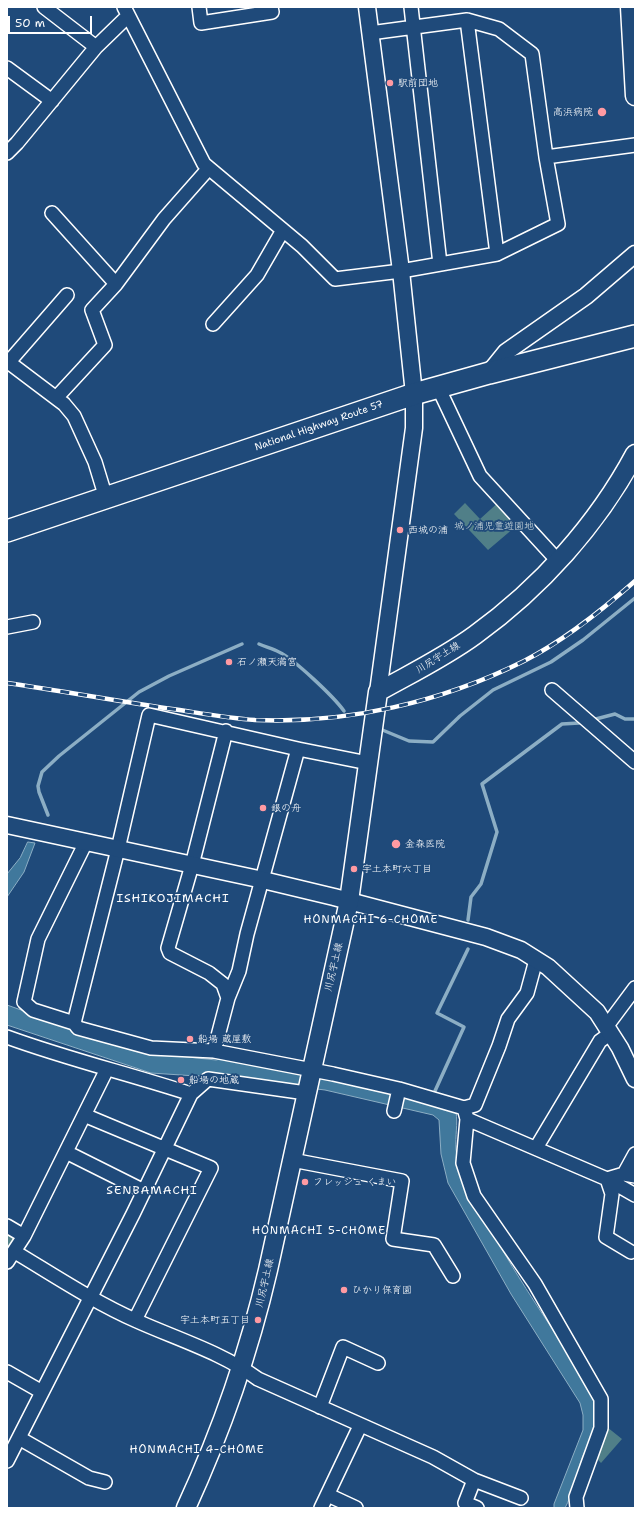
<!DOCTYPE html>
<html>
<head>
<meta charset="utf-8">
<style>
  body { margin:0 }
  #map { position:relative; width:642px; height:1515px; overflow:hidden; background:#1f4a7a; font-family:"Shantell Sans",sans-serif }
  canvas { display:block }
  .frame { position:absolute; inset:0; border:8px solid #fff; pointer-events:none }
  .scale { position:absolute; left:8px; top:16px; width:84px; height:18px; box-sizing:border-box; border:2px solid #fff; border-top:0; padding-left:5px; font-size:12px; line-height:14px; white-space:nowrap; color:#fff; -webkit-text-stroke:3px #1f4a7a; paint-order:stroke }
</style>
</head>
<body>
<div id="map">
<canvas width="642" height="1515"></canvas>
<div class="frame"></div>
<div class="scale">50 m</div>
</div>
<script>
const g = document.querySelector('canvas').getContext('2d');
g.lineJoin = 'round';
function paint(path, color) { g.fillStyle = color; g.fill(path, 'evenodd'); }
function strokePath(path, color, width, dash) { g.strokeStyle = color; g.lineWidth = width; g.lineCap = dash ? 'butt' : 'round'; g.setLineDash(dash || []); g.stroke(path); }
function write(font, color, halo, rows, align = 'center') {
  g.font = font + ' "Shantell Sans","Klee One",sans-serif'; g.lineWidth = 3.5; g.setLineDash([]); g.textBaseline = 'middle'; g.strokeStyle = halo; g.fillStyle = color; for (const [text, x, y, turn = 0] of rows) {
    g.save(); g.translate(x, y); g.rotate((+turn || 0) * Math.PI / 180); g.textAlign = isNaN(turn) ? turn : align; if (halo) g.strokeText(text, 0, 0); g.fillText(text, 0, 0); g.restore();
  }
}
paint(new Path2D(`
  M 501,500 L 521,522 L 488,550 L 454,514 L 465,503 L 480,519 Z
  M 7,1232 L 15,1237 L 7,1251 Z
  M 607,1427 L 622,1439 L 601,1463 L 592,1453 Z`), '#507f88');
const water = new Path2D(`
  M 28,842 L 35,843 L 24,872 L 7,897 L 7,874 L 20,858 Z
  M 7,1005 L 100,1038 L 159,1054 L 216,1060 L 224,1058 L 396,1093 L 456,1112 C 458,1124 455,1136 456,1149 C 457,1167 467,1184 475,1199 C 505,1261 545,1317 582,1374 C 590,1389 601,1409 596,1427 C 593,1438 585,1449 581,1461 C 576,1477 573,1493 565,1508 L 554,1508 L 554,1504 L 583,1430 L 583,1415 L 580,1403 L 511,1294 L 448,1183 L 441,1154 L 439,1120 L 433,1115 L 325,1090 L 203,1075 L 196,1076 L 151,1073 L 7,1025 Z`);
paint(water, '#40789c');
strokePath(water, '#8caec4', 1);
strokePath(new Path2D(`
  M 259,644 C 266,647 273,649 279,652 C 294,659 334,697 344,711
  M 592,720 L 615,714 L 625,719 L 635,719
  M 380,729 L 409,741 L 433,742 L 460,716 L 493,690 L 551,662 L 583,640 L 635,598
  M 48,815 L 39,792 L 38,786 L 42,772 L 59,756 L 139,692 L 169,676 L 242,644
  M 468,920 L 471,897 L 481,884 L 497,832 L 482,784 L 562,724 L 579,723
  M 435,1091 L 464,1027 L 437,1013 L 468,949`), '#8caec4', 3.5);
const minor = new Path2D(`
  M 44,7 L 96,47
  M 124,7 L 204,164 L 302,246 L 335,279 L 401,271 L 497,254 L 558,224 L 546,157 L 532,54 L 499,29 L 467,20 L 370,33
  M 199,7 L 201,23 L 272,12 L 271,7
  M 411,7 L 440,264
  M 467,20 L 497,254
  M 7,68 L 52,101
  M 7,153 L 17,143 L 96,47 L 128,16
  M 546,157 L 635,145
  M 52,213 L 116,284 L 164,219 L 209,168
  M 213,324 L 257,275 L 283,230
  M 7,361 L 64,404 L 74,416 L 95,462 L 106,498
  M 7,364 L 67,295
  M 438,387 L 480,476 L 558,561
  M 56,398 L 105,345 L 92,310 L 116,284
  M 7,627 L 33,622
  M 552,690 L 635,762
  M 226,731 L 192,865 L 168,948 L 170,953 L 209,973 L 223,984 L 228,998
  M 86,842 L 38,939 L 24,1002 L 33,1010 L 74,1023 L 78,1028 L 151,1048 L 214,1051 L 333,1074 L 399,1089 L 464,1108 L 467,1119 L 463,1163 L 474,1196 L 535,1284 L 601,1399 L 601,1428 L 576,1497 L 577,1508
  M 74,1023 L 118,849 L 149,715 L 298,749 L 368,763
  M 606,1027 L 635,988
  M 7,1037 C 67,1059 130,1074 191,1094
  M 214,1051 L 228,998 L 239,971 L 247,934 L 298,749
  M 464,1108 L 475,1105 L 499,1046 L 508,1019 L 527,993 L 536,960
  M 394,1111 L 399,1089
  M 84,1115 L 211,1168 L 135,1320
  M 467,1119 L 607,1179 L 635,1195
  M 536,1148 L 600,1041 L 611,1033
  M 66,1152 L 144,1191
  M 292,1160 L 402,1181 L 393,1239 L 434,1245 L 453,1276
  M 624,1174 L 635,1154
  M 607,1179 L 612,1194 L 606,1237 L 631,1252
  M 607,1179 L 624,1174 L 635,1176
  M 7,1226 L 24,1236 L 7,1262
  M 24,1236 L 107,1069
  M 15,1252 C 55,1276 94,1302 137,1321 C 177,1339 223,1353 258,1379 L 433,1457 L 474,1480 L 521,1498
  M 7,1372 L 42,1392
  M 320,1407 L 343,1347 L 378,1363
  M 19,1438 L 89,1478 L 105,1482
  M 7,1461 L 133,1214 L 191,1094 L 208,1079 L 306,1093
  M 474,1480 L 465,1503 L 477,1508
  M 328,1495 L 356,1508
  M 321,1508 L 360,1426`);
const tertiary = new Path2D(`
  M 367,7 L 401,271 L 414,394 L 414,428 L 378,692
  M 489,373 L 506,352 L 586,296 L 635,254
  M 7,825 L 263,880 L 334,897 L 486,937 L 521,950 L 548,967 L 597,1012 L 620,1048 L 635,1079`);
const secondary = new Path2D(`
  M 630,7 L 635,96
  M 186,1508 C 221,1432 249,1352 268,1270 L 349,901 L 378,692 C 410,674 445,657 475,635 C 540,588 597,525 635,454`);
const trunk = new Path2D(`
  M 7,531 L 414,394 L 489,373 L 635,336`);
strokePath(minor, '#fff', 16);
strokePath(tertiary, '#fff', 19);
strokePath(secondary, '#fff', 21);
strokePath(trunk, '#fff', 24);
strokePath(minor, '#1f4a7a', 13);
strokePath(tertiary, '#1f4a7a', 16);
strokePath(secondary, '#1f4a7a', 18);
strokePath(trunk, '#1f4a7a', 21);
const rail = new Path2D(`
  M 7,683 C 62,691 117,701 172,709 C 200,713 227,718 255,720 C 347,724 442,702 524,661 C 565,640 601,611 635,581`);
strokePath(rail, '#fff', 4.5);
strokePath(rail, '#1f4a7a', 3, [9]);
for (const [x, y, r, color] of [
  [390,83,4,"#ff9aa2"],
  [602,112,5,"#ff9aa2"],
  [400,530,4,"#ff9aa2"],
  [229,662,4,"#ff9aa2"],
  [263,808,4,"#ff9aa2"],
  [396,844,5,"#ff9aa2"],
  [354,869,4,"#ff9aa2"],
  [190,1039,4,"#ff9aa2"],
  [181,1080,4,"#ff9aa2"],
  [305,1182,4,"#ff9aa2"],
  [344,1290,4,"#ff9aa2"],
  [258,1320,4,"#ff9aa2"]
]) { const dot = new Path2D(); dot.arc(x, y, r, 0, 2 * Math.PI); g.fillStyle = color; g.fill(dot); strokePath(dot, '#1f4a7a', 1.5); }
write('10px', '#fff', '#1f4a7a', [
  ["駅前団地",398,83],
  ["高浜病院",593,112,"right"],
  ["西城の浦",408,530],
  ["石ノ瀬天満宮",237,662],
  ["銀の舟",271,808],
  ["金森医院",405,844],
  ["宇土本町六丁目",362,869],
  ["船場 蔵屋敷",198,1039],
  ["船場の地蔵",189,1080],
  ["フレッシュ くまい",313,1182],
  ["ひかり保育園",352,1290],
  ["宇土本町五丁目",250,1320,"right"]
], 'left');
write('10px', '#fff', '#1f4a7a', [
  ["National Highway Route 57",319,426,-19],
  ["川尻宇土線",438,658,-32],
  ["川尻宇土線",334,967,-77],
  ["川尻宇土線",265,1283,-77]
]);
write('10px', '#d3dfe1', '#1f4a7a', [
  ["城ノ浦児童遊園地",494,526]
]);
g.letterSpacing = '1px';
write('11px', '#fff', '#1f4a7a', [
  ["HONMACHI 6-CHOME",371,920],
  ["HONMACHI 5-CHOME",319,1231],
  ["HONMACHI 4-CHOME",197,1450]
]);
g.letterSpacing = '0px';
g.letterSpacing = '1px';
write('12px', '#fff', '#1f4a7a', [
  ["ISHIKOJIMACHI",173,899],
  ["SENBAMACHI",152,1191]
]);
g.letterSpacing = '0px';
</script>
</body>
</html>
